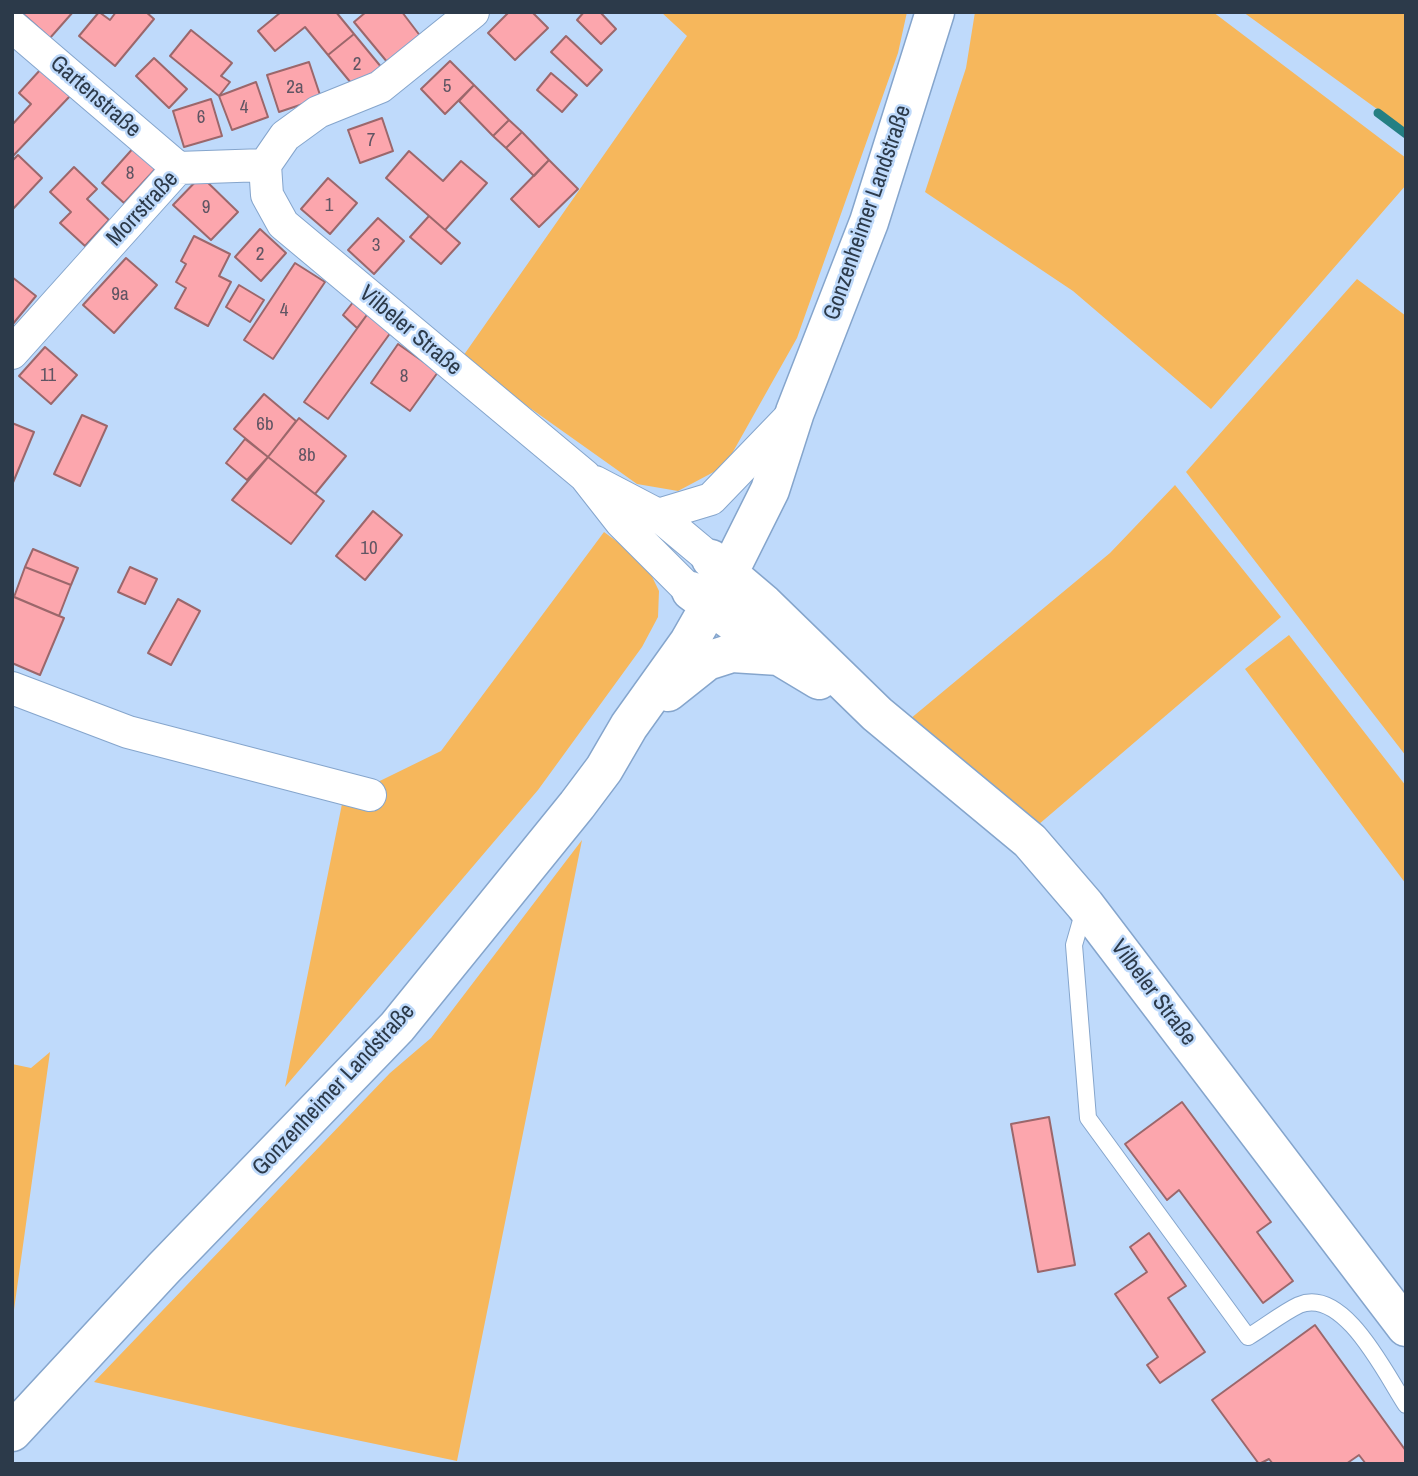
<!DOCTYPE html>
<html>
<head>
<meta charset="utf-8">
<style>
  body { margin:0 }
  #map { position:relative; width:1418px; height:1476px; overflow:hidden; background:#bfdafb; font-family:"Archivo Narrow",sans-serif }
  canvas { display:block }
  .frame { position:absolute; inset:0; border:14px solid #2c3a4a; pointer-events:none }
</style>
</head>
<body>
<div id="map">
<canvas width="1418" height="1476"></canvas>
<div class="frame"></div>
</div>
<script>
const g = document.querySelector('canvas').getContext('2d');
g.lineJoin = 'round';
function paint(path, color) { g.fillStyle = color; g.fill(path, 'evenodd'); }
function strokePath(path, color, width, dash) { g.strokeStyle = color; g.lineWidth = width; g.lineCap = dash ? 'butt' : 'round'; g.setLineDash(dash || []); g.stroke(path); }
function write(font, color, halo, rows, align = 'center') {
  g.font = font + ' "Archivo Narrow",sans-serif'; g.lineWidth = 5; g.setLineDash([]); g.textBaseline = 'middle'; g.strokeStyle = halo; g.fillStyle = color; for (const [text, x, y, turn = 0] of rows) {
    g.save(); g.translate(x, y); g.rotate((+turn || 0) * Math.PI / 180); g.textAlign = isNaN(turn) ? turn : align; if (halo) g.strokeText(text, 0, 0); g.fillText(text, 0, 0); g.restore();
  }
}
paint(new Path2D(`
  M 661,12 L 907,12 L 898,53 L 797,338 L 725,466 L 678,491 L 637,484 L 461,359 L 687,36 Z
  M 975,12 L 1213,12 L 1406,158 L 1406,185 L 1211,409 L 1073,291 L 925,192 L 966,68 Z
  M 1243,12 L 1406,12 L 1406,130 Z
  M 1357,279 L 1406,316 L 1406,756 L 1186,472 Z
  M 1175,485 L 1281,617 L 1038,825 L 910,719 L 1110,553 Z
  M 604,532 L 645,562 L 659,591 L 658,617 L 642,647 L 538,790 L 285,1087 L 343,799 L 441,751 Z
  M 1289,635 L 1406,786 L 1406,884 L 1245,669 Z
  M 582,840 L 457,1461 L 289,1426 L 94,1382 L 390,1073 L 431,1038 Z
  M 50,1052 L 12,1324 L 12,1064 L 31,1068 Z`), '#f6b75c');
strokePath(new Path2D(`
  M 1378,113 L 1406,134`), '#247f83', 9);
const building = new Path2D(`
  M 21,12 L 73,12 L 50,38 Z
  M 99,12 L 110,20 L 116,12 L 146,12 L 154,19 L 115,66 L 79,36 Z
  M 281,12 L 336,12 L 354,34 L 328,55 L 305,27 L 275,51 L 258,31 Z
  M 366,12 L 402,12 L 421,37 L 388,63 L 354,22 Z
  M 509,12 L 532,12 L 548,28 L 515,60 L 488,33 Z
  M 584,12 L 600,12 L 616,29 L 601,44 L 577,20 Z
  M 191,30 L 232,63 L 221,76 L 230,82 L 219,96 L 170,56 Z
  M 354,34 L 382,68 L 356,89 L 328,55 Z
  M 566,36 L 602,70 L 587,86 L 551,52 Z
  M 154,58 L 187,89 L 169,108 L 136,76 Z
  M 450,61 L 474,85 L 445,114 L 421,89 Z
  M 309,62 L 321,98 L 279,112 L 267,75 Z
  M 41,69 L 70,96 L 12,157 L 12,125 L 31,104 L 19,93 Z
  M 551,73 L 577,95 L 562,112 L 537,90 Z
  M 256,82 L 268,117 L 232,130 L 219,96 Z
  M 474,85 L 509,120 L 493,136 L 459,101 Z
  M 211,99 L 222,136 L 184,147 L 173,111 Z
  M 382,118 L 393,151 L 360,163 L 348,130 Z
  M 509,120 L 522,132 L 506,148 L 493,136 Z
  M 522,132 L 549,160 L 534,176 L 506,148 Z
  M 136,145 L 159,165 L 124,203 L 102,183 Z
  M 409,151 L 443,181 L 461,161 L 487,183 L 445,230 L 386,178 Z
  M 18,155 L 42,178 L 12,210 L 12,161 Z
  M 549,160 L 578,189 L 539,227 L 511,199 Z
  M 74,167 L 97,189 L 87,199 L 109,220 L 85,246 L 60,223 L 71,212 L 50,192 Z
  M 201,176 L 238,212 L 211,240 L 173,205 Z
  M 328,178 L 357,203 L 330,234 L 301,209 Z
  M 429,216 L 460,243 L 441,264 L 410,237 Z
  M 378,218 L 404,241 L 374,274 L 348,250 Z
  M 260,229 L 286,253 L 261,281 L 235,257 Z
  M 194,236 L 230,254 L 219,276 L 231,282 L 208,326 L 175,308 L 186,288 L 176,282 L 186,264 L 181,261 Z
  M 126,258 L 157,285 L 114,333 L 83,305 Z
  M 295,263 L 325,282 L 273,359 L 244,340 Z
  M 12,277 L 36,296 L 12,325 Z
  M 239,285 L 264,300 L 250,322 L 226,307 Z
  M 354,301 L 369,312 L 357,328 L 343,315 Z
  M 369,312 L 391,332 L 328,419 L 304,402 Z
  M 398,344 L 438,372 L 410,411 L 371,383 Z
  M 45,347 L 77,375 L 51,404 L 19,376 Z
  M 264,394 L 296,421 L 268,457 L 234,429 Z
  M 82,415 L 107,426 L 80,486 L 54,474 Z
  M 299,418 L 346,456 L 315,494 L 268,457 Z
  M 12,423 L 34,432 L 12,485 Z
  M 245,439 L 268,457 L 247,480 L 226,463 Z
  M 268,457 L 324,501 L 291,544 L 232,500 Z
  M 373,511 L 402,535 L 365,580 L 336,556 Z
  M 33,549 L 78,568 L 71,585 L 25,567 Z
  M 25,567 L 71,585 L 59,616 L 14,597 Z
  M 130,567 L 157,579 L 145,604 L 118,592 Z
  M 12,596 L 64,618 L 40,675 L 12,663 Z
  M 178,599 L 200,611 L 171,665 L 148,653 Z
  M 1182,1102 L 1271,1222 L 1257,1232 L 1293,1281 L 1263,1303 L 1179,1190 L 1167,1200 L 1125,1144 Z
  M 1049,1117 L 1075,1265 L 1038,1272 L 1011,1124 Z
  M 1149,1233 L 1186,1286 L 1168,1298 L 1205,1352 L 1160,1383 L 1147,1365 L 1158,1357 L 1115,1294 L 1147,1272 L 1130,1247 Z
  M 1315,1325 L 1406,1451 L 1406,1464 L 1366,1464 L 1359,1455 L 1346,1464 L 1273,1464 L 1269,1459 L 1259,1464 L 1212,1400 Z`);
paint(building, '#fca6ad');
strokePath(building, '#9b676b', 2);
const lane = new Path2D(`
  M 1084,910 L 1074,945 L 1088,1118 L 1248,1337 C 1265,1327 1282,1313 1299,1305 C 1344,1286 1386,1375 1406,1405`);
const street = new Path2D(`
  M 12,26 L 178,168
  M 265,165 L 267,195 L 283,224 L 585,476 L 621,522 L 689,590
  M 265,165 L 285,136 L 318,112 L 380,87 L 473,12
  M 12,353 L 178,168 L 265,165
  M 595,482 L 658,515 L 707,556
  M 658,515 L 711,499 L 794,413
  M 12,688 L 128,732 L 370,795`);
const secondary = new Path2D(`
  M 711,559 L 764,604 L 877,714 L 1030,841 L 1085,905 L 1406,1327
  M 691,591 L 779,656 L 819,680
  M 668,692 L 707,661 L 732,653 L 779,656
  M 12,1432 L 163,1269 L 397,1027 L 577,805 L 604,769 L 629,726 L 689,642 L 729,572 L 770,490 L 795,412 L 869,222 L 935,12`);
strokePath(lane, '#85a5cc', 18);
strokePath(street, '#85a5cc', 34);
strokePath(secondary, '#85a5cc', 41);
strokePath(lane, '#fff', 16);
strokePath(street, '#fff', 32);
strokePath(secondary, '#fff', 38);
write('19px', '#605563', null, [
  ["2",357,65],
  ["5",447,87],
  ["2a",295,88],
  ["4",244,108],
  ["6",201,118],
  ["7",371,141],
  ["8",130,174],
  ["1",329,206],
  ["9",206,208],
  ["3",376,246],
  ["2",260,255],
  ["9a",120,295],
  ["4",284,311],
  ["11",48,376],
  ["8",404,377],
  ["6b",265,425],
  ["8b",307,456],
  ["10",369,549]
]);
write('23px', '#2c3a4a', '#bfdafb', [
  ["Gartenstraße",95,97,41],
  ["Morrstraße",143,209,-47],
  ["Gonzenheimer Landstraße",868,213,-71],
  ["Vilbeler Straße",410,331,40],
  ["Vilbeler Straße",1153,993,53],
  ["Gonzenheimer Landstraße",334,1090,-47]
]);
</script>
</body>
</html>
